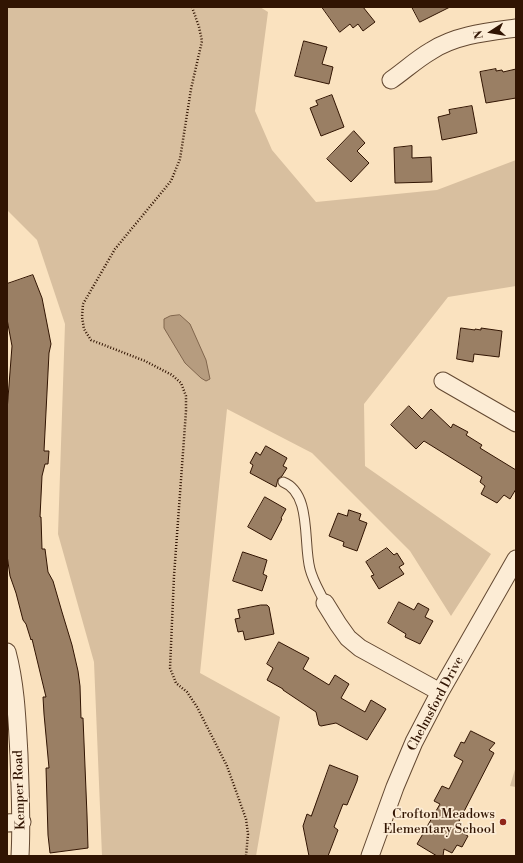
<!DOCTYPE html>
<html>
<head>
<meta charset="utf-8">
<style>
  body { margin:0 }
  #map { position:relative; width:523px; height:863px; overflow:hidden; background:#fae2bf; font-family:"Libre Bodoni",serif }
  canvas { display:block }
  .frame { position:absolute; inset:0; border:8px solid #311402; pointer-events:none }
  .north { position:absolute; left:471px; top:12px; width:40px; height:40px; -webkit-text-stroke:3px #fcecd5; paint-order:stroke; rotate:258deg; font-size:11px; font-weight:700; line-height:16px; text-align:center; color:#311402 }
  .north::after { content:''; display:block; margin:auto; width:14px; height:18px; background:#311402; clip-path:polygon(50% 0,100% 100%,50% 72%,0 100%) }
</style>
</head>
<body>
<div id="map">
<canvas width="523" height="863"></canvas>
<div class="frame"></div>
<div class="north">N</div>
</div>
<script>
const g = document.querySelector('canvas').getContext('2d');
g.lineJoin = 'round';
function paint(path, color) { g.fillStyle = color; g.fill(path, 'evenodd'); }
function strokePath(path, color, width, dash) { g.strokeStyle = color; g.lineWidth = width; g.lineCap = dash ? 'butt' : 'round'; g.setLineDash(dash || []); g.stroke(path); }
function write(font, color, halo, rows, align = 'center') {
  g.font = font + ' "Libre Bodoni",serif'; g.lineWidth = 3.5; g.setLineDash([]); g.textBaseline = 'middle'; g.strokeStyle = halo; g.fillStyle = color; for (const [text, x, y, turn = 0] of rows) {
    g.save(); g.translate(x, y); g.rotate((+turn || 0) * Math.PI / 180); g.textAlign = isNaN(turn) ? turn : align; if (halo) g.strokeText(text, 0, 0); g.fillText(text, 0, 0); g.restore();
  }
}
paint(new Path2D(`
  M 7,7 L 260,7 L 268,12 L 255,111 L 272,150 L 316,202 L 437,190 L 516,160 L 516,286 L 448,297 L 364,404 L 365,466 L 491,554 L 451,616 L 410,551 L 312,453 L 227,409 L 200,673 L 280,717 L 256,856 L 102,856 L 94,662 L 58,534 L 65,324 L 37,240 L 7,210 Z
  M 516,766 L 516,787 L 510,786 Z`), '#d8bf9f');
const water = new Path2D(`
  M 180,315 L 190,324 L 206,360 L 210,379 L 206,381 L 201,378 L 185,363 L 164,328 L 164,319 L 170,316 Z`);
paint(water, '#b69c7f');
strokePath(water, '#81664d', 1);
const building = new Path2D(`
  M 322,7 L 363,7 L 375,22 L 363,31 L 358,24 L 353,28 L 350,24 L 340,32 Z
  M 412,7 L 450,7 L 420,22 Z
  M 304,41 L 327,47 L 322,64 L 333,67 L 329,84 L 295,76 Z
  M 496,69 L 496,71 L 502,70 L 503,72 L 516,69 L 516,98 L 486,103 L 480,72 Z
  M 332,95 L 344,127 L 321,136 L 310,108 L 318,105 L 316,101 Z
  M 472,106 L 477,133 L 442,140 L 438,117 L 450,114 L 449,110 Z
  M 354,131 L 365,143 L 357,151 L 369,163 L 351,182 L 327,159 Z
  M 412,146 L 412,158 L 431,157 L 432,182 L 395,183 L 394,148 Z
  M 33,275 L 42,298 L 51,344 L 49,353 L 44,451 L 49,451 L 48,464 L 45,464 L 42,476 L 40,517 L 41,517 L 42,549 L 45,549 L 48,572 L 53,581 L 62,612 L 72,645 L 78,671 L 80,686 L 81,718 L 83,718 L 87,815 L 88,848 L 50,853 L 48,835 L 46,768 L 49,768 L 44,714 L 43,697 L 46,697 L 32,639 L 31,640 L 26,624 L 23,620 L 16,593 L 10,576 L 7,555 L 7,411 L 12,346 L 7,319 L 7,284 Z
  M 461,328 L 475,330 L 475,329 L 481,330 L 481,328 L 502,331 L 499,357 L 474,354 L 473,362 L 457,359 Z
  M 409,406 L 422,419 L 431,409 L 451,428 L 453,424 L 468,432 L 466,435 L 482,445 L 480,448 L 516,470 L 516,489 L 510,499 L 504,495 L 497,503 L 481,494 L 485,486 L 480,482 L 482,477 L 424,441 L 416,449 L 391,425 Z
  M 266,446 L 287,458 L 283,466 L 287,468 L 282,476 L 278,479 L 276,487 L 250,473 L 253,465 L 250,463 L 256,452 L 260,455 Z
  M 265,497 L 286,509 L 281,518 L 282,519 L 271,540 L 248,527 Z
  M 349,510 L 361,514 L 359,520 L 367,523 L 357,551 L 343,546 L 344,542 L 329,536 L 338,513 L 347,516 Z
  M 387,548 L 394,555 L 397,553 L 404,564 L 399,567 L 404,574 L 379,589 L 371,576 L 374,575 L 366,562 Z
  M 243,552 L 267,560 L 263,574 L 267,576 L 262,591 L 233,581 Z
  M 399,602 L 414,610 L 418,603 L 429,609 L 425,617 L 433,621 L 420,644 L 405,637 L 406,634 L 388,623 Z
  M 261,605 L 267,605 L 269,607 L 274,634 L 245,640 L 243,631 L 238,632 L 235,619 L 240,618 L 238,610 Z
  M 279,642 L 309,658 L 303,669 L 329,685 L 335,675 L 349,684 L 341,698 L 365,712 L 371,700 L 386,709 L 367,740 L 336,723 L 321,726 L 319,725 L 316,712 L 283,690 L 283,689 L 267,680 L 273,668 L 267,664 Z
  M 471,731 L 495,743 L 489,750 L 494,753 L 455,829 L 468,836 L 462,847 L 457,845 L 452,853 L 444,849 L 443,856 L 437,856 L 417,844 L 440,804 L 434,801 L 442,786 L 449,789 L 463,761 L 454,756 L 461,742 L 464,743 Z
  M 330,765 L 358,776 L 357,781 L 347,805 L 343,804 L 334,827 L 338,830 L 328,856 L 309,856 L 303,826 L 307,814 L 311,816 Z`);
paint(building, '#9a7f64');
strokePath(building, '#311402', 1);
const lane = new Path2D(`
  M 283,482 C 312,493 303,544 310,569 C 313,581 320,592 325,603`);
const street = new Path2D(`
  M 391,80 C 404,71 417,59 431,51 C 456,35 487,32 516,28
  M 443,381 L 516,423
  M 325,603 L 338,624 L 348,638 L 360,648 L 440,692
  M 7,652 C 16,686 17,720 19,755 C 20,789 22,822 20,856
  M 7,823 L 22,822
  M 370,856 L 395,787 L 414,742 L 440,692 L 516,559`);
strokePath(lane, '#634831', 11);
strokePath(street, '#634831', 19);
strokePath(new Path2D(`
  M 192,7 L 199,27 L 202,41 L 191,89 L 180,159 L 171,181 L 115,249 L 83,304 L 82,317 L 84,329 L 91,340 L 145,361 L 172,375 L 181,383 L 186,396 L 186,411 L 174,576 L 170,668 L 176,683 L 187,692 L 197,707 L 227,766 L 246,819 L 248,834 L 246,856`), '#311402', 2.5, [1, 2]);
strokePath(lane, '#fcecd5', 9);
strokePath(street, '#fcecd5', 17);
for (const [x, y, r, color] of [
  [503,822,4,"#8f2418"]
]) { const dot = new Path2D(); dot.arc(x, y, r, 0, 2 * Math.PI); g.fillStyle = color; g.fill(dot); strokePath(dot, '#fcecd5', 1.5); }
write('13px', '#311402', '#fcecd5', [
  ["Chelmsford Drive",436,704,-62],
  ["Kemper Road",20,790,-92]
]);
write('13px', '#311402', '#fcecd5', [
  ["Crofton Meadows",495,815],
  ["Elementary School",495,830]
], 'right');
</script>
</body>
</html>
